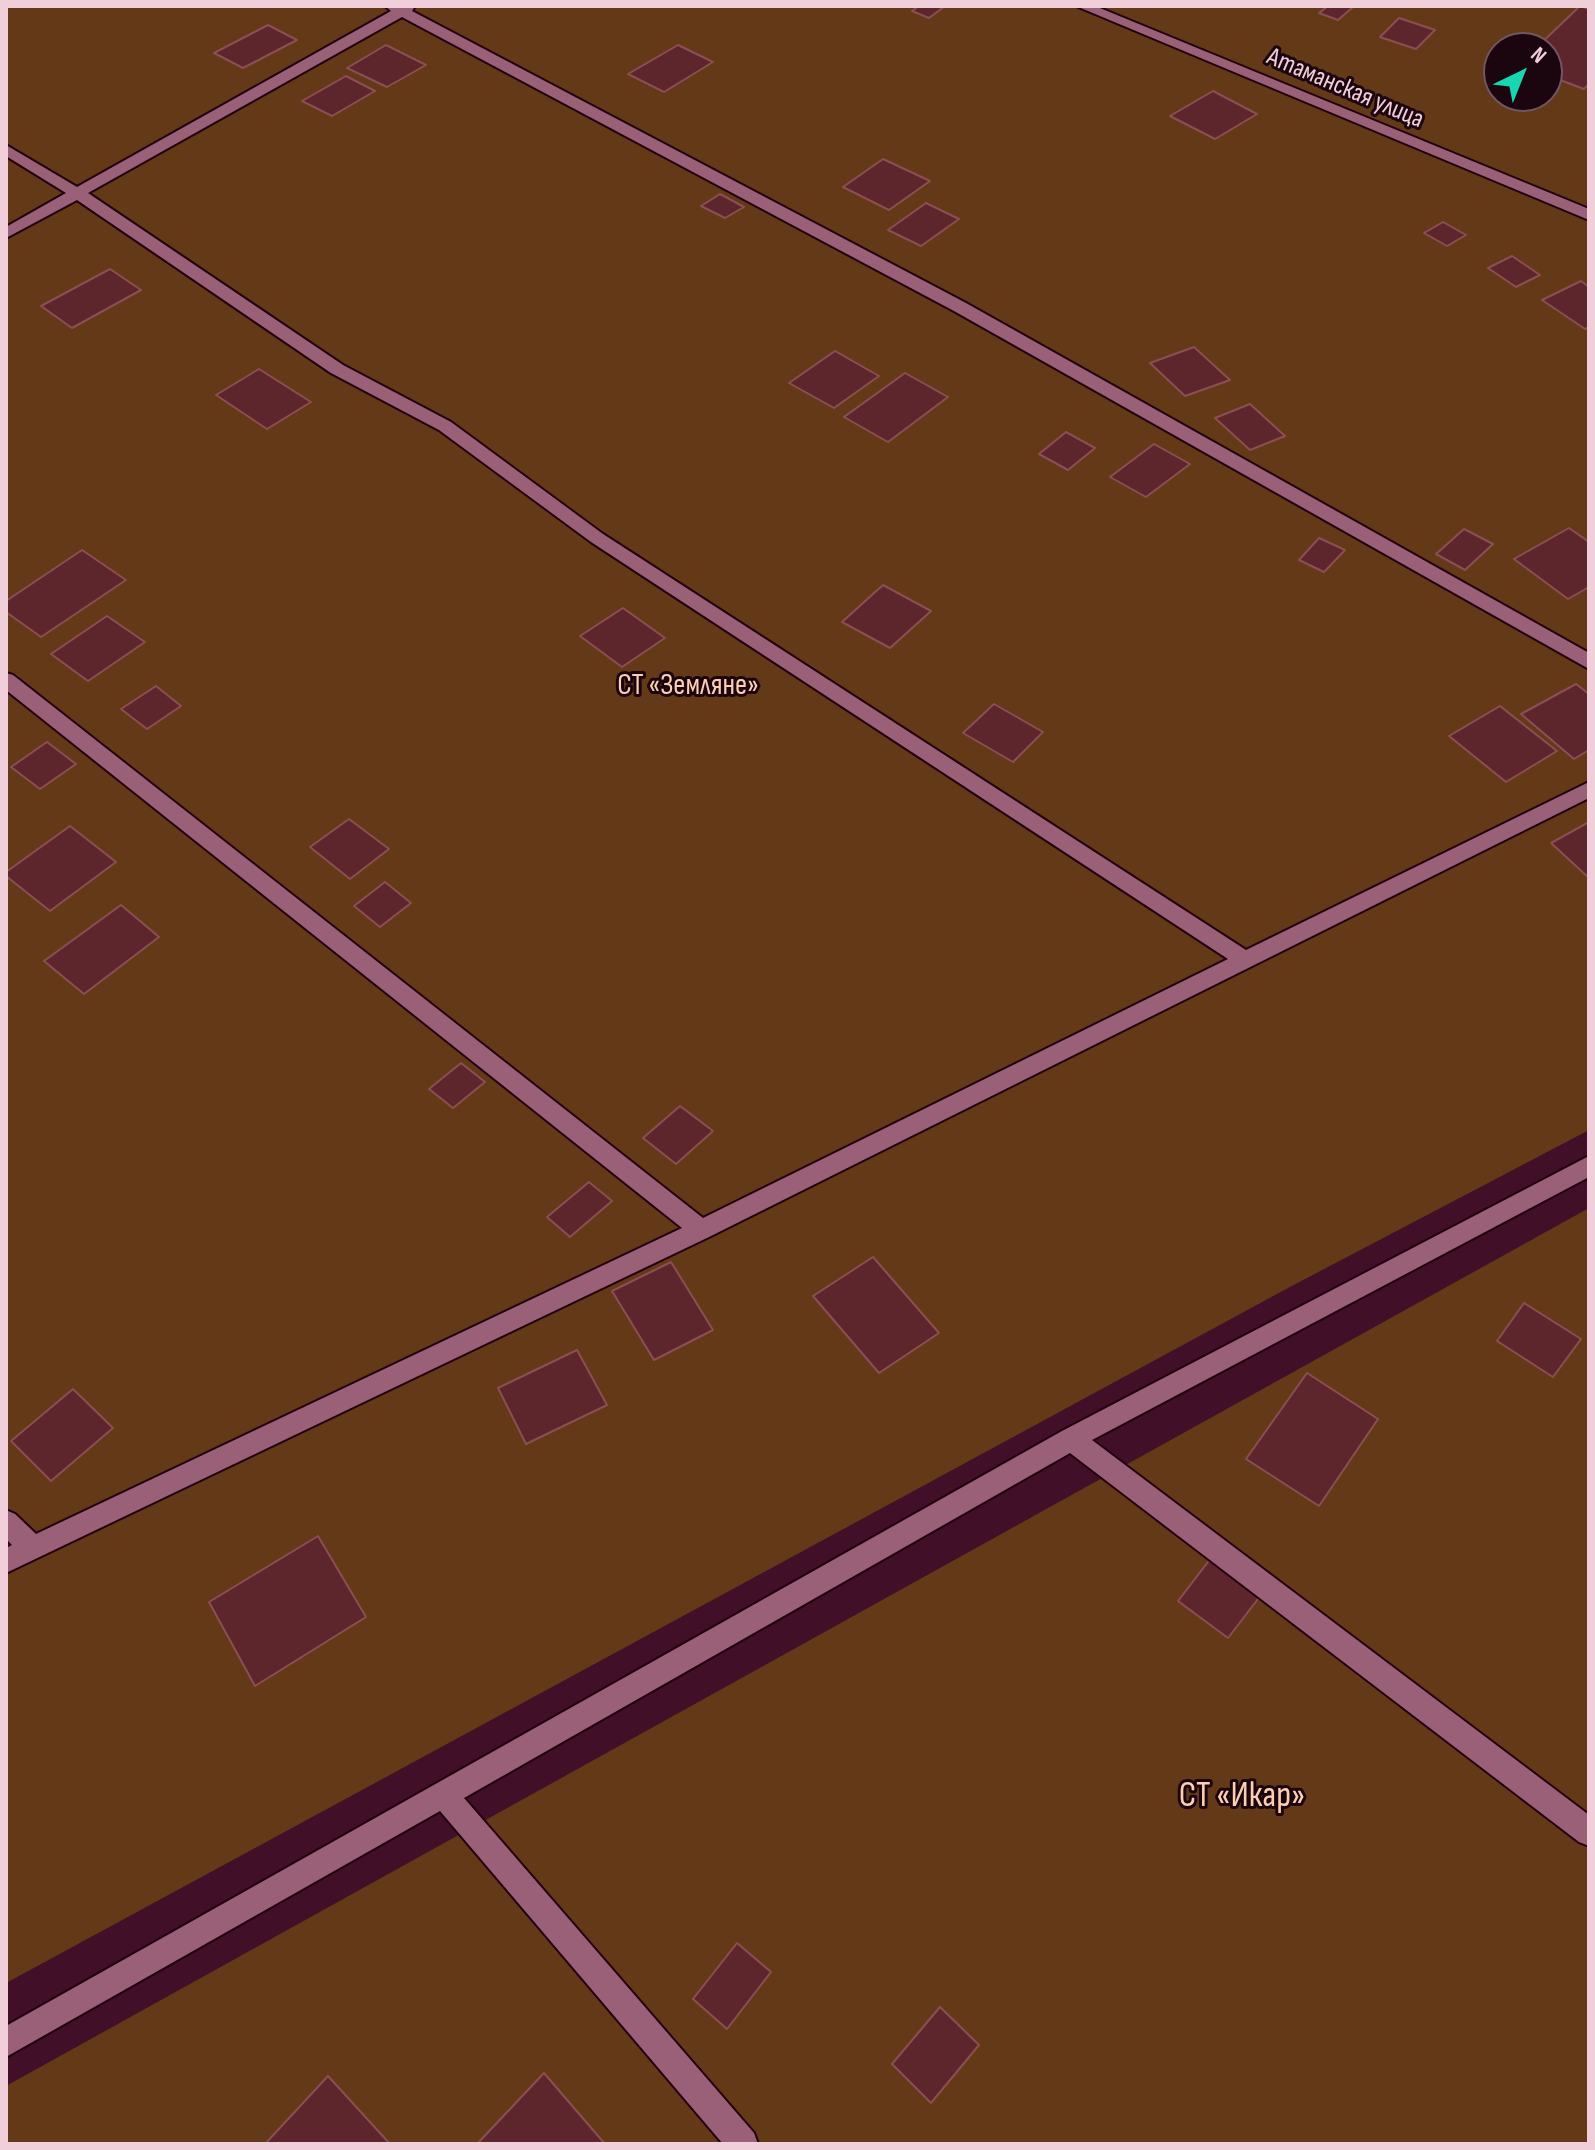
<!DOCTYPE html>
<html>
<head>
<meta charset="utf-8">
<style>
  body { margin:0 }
  #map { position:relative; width:1595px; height:2150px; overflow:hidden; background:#410f27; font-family:"Sofia Sans Condensed",sans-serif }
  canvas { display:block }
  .frame { position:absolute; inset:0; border:8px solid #f0ceda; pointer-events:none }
  .north { position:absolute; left:1483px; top:32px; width:80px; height:80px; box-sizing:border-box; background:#1b060f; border:2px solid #705660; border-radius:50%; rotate:43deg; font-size:22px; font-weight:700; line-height:32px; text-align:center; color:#f0ceda }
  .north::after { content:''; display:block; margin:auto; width:28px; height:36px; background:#19d5b2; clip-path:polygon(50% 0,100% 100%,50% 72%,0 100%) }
</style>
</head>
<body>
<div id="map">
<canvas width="1595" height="2150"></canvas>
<div class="frame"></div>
<div class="north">N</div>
</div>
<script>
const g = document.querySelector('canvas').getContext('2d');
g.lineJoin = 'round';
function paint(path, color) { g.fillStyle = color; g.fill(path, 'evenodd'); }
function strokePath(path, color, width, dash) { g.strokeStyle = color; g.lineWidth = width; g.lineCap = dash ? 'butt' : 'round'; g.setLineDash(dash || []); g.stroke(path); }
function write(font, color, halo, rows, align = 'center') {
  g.font = font + ' "Sofia Sans Condensed",sans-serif'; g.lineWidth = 6; g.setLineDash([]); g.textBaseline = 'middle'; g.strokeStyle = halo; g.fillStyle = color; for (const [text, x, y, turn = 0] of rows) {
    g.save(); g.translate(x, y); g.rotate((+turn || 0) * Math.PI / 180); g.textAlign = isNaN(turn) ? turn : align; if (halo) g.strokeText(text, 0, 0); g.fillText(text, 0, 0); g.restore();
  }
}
paint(new Path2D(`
  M 6,6 L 1589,6 L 1589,1130 L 1288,1288 L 6,1983 ZM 1499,48 L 1547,48 L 1547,96 L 1499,96 Z
  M 1589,1208 L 1589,2144 L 6,2144 L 6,2086 Z`), '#643918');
const building = new Path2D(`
  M 919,6 L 945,6 L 929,18 L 912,11 Z
  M 1328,6 L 1350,6 L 1353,7 L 1338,20 L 1319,13 Z
  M 1580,6 L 1589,9 L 1589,84 L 1584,89 L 1547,75 L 1547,48 L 1536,48 Z
  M 1399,18 L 1435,30 L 1416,49 L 1380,37 Z
  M 268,25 L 297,40 L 243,68 L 214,53 Z
  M 386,45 L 426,65 L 387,87 L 347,68 Z
  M 678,45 L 713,62 L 664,92 L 628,74 Z
  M 346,76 L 375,91 L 332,116 L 302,101 Z
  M 1213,91 L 1257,114 L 1215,139 L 1170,116 Z
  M 883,159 L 930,181 L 889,210 L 843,187 Z
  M 720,194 L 744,207 L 725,218 L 701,206 Z
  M 926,203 L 959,219 L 921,246 L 888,230 Z
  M 1443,222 L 1466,235 L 1447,246 L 1424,233 Z
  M 1512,256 L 1540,275 L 1516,287 L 1488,268 Z
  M 110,269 L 141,290 L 72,328 L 41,306 Z
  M 1581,281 L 1589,287 L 1589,327 L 1585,329 L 1542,300 Z
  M 1194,347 L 1230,380 L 1185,396 L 1150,363 Z
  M 835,351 L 879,376 L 834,408 L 789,383 Z
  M 259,369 L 311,402 L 267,429 L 216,395 Z
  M 905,373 L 948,397 L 888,442 L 844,417 Z
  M 1250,404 L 1285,436 L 1250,450 L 1215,418 Z
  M 1066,432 L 1095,448 L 1068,470 L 1039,454 Z
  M 1154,444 L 1190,464 L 1146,497 L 1110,477 Z
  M 1569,528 L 1589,542 L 1589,587 L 1568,599 L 1514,559 Z
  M 1464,529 L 1493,544 L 1465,570 L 1436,554 Z
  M 1319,538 L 1345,550 L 1324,572 L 1299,560 Z
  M 82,550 L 126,580 L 41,637 L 6,612 L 6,601 Z
  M 883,585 L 931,611 L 890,648 L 842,622 Z
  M 623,608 L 665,638 L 622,667 L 580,636 Z
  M 107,616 L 145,642 L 88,681 L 51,654 Z
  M 1576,684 L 1589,694 L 1589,750 L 1574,759 L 1521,714 Z
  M 156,686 L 181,706 L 147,729 L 121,709 Z
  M 994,704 L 1043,732 L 1013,762 L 963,733 Z
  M 1500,706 L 1557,751 L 1506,782 L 1449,736 Z
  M 47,742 L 76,764 L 40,789 L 11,767 Z
  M 349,819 L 389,849 L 350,879 L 310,847 Z
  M 1589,822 L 1589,878 L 1551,843 Z
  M 70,826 L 116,862 L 50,911 L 6,876 L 6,872 Z
  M 385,882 L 411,903 L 380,927 L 354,906 Z
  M 121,905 L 159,937 L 84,994 L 44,961 Z
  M 461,1063 L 485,1082 L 453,1108 L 429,1089 Z
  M 680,1106 L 713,1131 L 676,1164 L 643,1138 Z
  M 589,1182 L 612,1201 L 570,1237 L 547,1217 Z
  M 873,1257 L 939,1333 L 879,1373 L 813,1296 Z
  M 671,1262 L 713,1330 L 654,1360 L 612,1291 Z
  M 1524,1303 L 1581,1339 L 1553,1377 L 1497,1341 Z
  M 577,1350 L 607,1405 L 526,1444 L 498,1388 Z
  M 1307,1373 L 1378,1419 L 1319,1506 L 1246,1459 Z
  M 73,1389 L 113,1428 L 51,1481 L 11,1441 Z
  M 318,1536 L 366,1617 L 255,1686 L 209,1602 Z
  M 1211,1558 L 1261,1595 L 1228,1638 L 1178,1601 Z
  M 737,1943 L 771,1972 L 727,2029 L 693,1999 Z
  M 940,2007 L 979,2045 L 931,2103 L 892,2064 Z
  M 544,2073 L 605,2144 L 477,2144 Z
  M 328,2076 L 390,2144 L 265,2144 Z`);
paint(building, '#5d252c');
strokePath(building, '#8b4e53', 2);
const service = new Path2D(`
  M 385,6 L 415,6 L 412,11 L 966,303 L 1589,653 L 1589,669 L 954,311 L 402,17 L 88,193 L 343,365 L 451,422 L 603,534 L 1246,950 L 1589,782 L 1589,798 L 709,1237 L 6,1573 L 6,1548 L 12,1545 L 6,1539 L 6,1510 L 15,1514 L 36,1534 L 682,1228 L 6,690 L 6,673 L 13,675 L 703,1218 L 1228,959 L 591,542 L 439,430 L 331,373 L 77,200 L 6,238 L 6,227 L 66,193 L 6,156 L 6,145 L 77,187 L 391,11 Z
  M 1589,1156 L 1589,1177 L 1092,1440 L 1589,1815 L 1589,1846 L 1579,1842 L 1070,1453 L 464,1798 L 754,2133 L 758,2144 L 723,2144 L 440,1811 L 6,2057 L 6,2026 L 1062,1431 Z`);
const minor = new Path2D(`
  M 1076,6 L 1095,6 L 1589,209 L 1589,220 Z`);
strokePath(service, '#21000f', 4);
strokePath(minor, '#21000f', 4);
paint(service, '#9a6077');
paint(minor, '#9a6077');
write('26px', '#f0ceda', '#1b060f', [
  ["Атаманская улица",1345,89,23]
]);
write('30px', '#fccfb2', '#1b060f', [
  ["СТ «Земляне»",688,686]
]);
write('36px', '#fccfb2', '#1b060f', [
  ["СТ «Икар»",1242,1797]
]);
</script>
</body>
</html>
